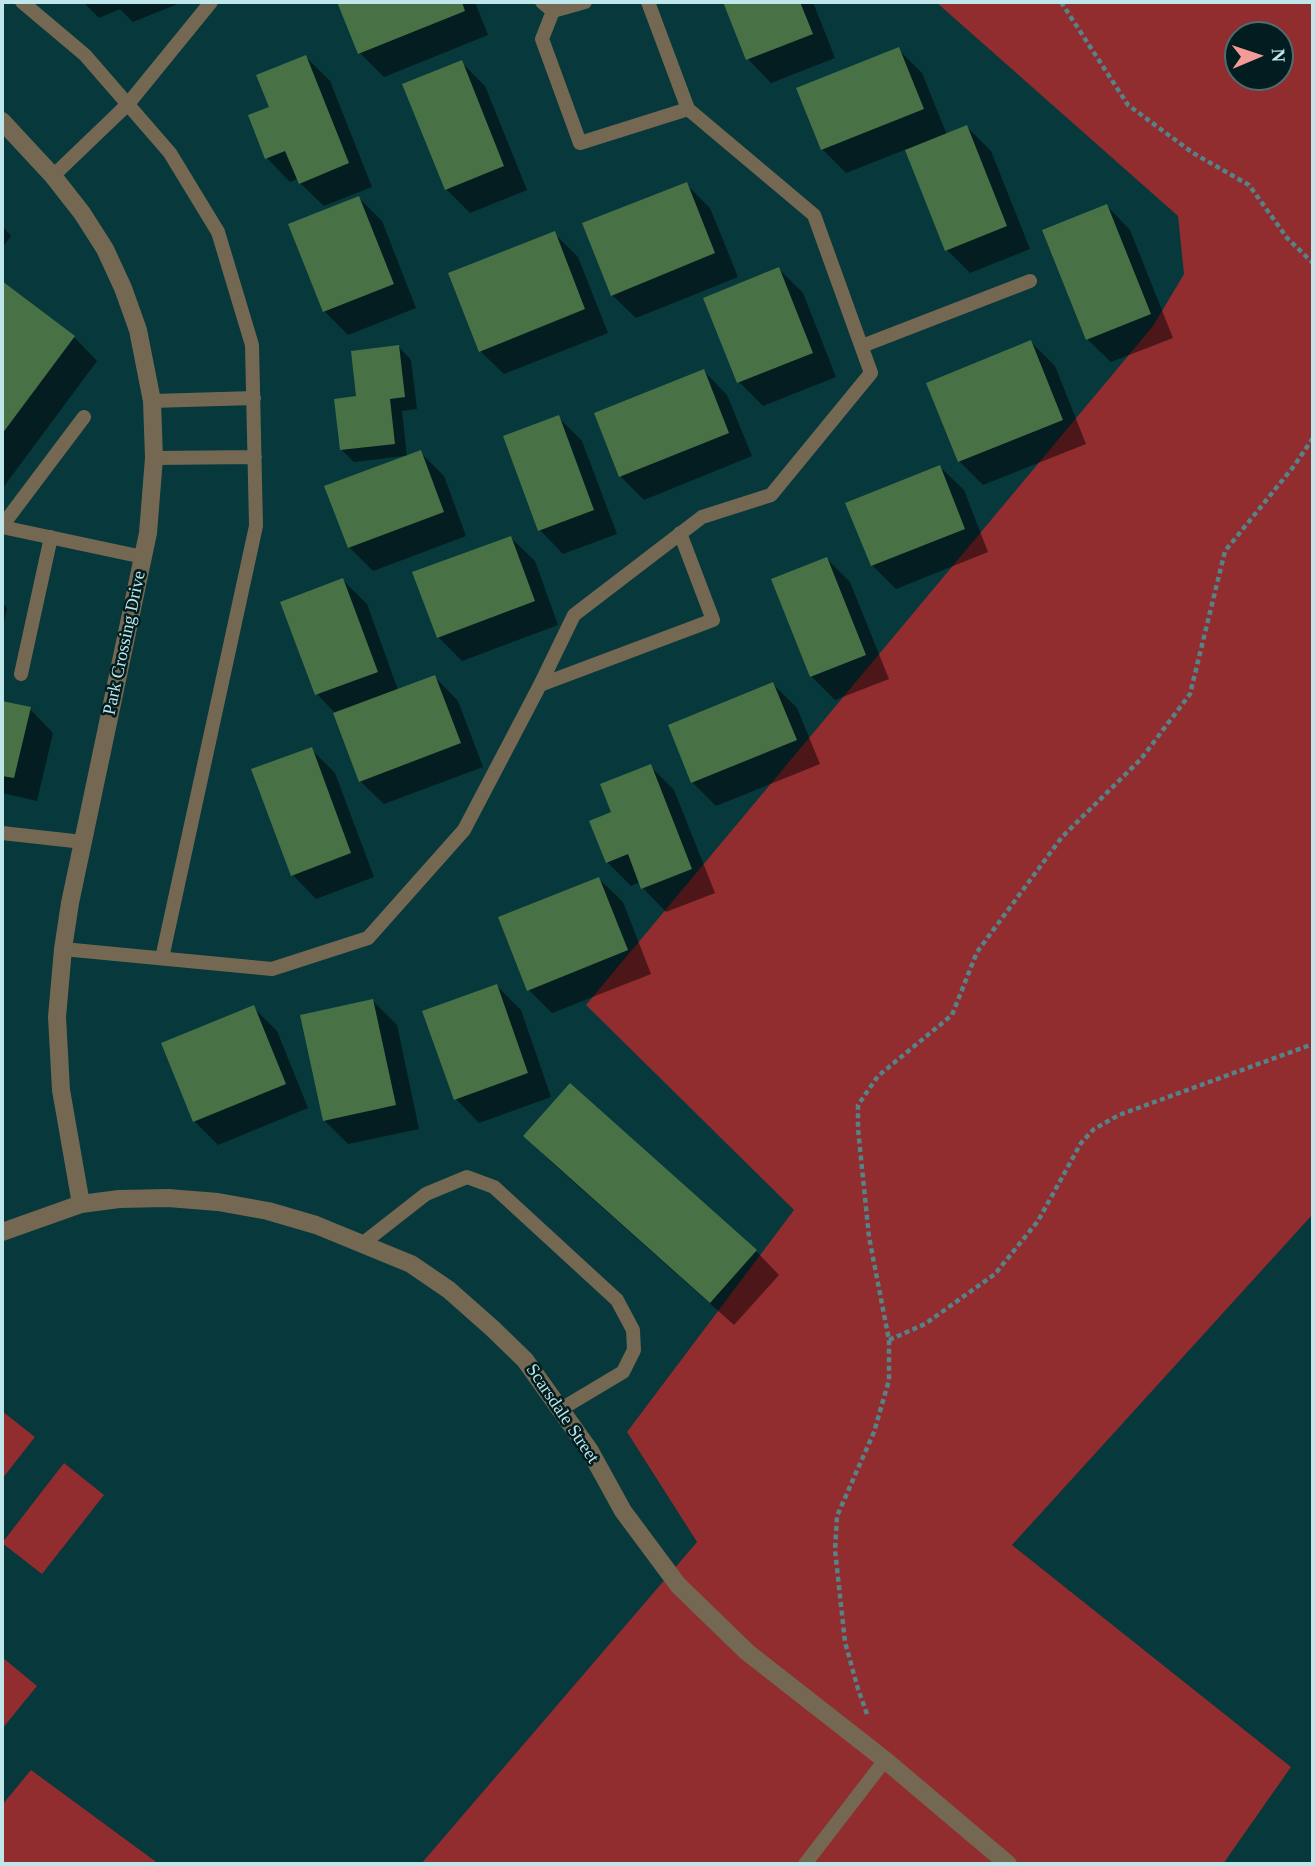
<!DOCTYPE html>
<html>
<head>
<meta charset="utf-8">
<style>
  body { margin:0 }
  #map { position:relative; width:1315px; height:1866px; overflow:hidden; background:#06383c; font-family:"Times New Roman",serif }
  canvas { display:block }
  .frame { position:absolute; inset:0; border:4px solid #bfe6ea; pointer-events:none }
  .north { position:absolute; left:1224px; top:21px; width:70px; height:70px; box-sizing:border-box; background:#021d1f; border:2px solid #4e6d70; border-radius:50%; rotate:88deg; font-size:19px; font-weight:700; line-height:28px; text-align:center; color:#bfe6ea }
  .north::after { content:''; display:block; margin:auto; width:24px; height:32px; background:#f59b97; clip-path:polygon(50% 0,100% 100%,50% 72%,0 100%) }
</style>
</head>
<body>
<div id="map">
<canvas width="1315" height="1866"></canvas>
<div class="frame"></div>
<div class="north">N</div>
</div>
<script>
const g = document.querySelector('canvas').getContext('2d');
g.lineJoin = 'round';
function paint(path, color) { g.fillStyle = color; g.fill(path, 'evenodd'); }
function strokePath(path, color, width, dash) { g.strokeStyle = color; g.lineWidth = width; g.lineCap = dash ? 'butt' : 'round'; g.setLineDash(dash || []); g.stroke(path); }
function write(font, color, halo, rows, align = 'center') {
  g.font = font + ' "Times New Roman",serif'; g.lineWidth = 5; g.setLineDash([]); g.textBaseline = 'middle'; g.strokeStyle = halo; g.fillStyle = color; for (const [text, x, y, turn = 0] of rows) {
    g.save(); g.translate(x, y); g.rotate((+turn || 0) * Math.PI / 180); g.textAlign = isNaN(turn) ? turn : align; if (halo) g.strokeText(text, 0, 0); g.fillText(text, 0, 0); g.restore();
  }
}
paint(new Path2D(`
  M 936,2 L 1313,2 L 1313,1214 L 1012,1545 L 1291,1767 L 1223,1864 L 421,1864 L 697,1542 L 627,1432 L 794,1210 L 586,1005 L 1153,326 L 1184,274 L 1178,216 ZM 1238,35 L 1280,35 L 1280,77 L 1238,77 Z
  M 2,1411 L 35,1437 L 2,1479 Z
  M 64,1463 L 104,1495 L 42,1574 L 2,1543 Z
  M 2,1657 L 37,1686 L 2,1729 Z
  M 31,1770 L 159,1864 L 2,1864 L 2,1805 Z`), '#912c2f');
paint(new Path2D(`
  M 83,2 L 180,2 L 180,3 L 133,22 L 120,9 L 99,18 Z
  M 339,2 L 475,2 L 488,35 L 384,77 L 360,53 Z
  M 725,2 L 813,2 L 835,58 L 771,83 L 748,59 Z
  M 898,49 L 922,73 L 947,135 L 967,127 L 991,151 L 1030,249 L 970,273 L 947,250 L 907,149 L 846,173 L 822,149 Z
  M 306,57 L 330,81 L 372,187 L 324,206 L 300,183 L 299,178 L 290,182 L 267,158 L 271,108 Z
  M 461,62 L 485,86 L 527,190 L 470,213 L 446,189 Z
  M 686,184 L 710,208 L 738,277 L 636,318 L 612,295 Z
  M 359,198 L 382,221 L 416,308 L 348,335 L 324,311 Z
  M 1107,206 L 1130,230 L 1173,338 L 1111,362 L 1087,339 Z
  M 2,226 L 11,236 L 2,248 Z
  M 554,233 L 578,257 L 608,333 L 504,374 L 480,351 Z
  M 779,269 L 803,293 L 836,377 L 763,406 L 739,382 Z
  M 2,283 L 74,337 L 97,361 L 2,489 Z
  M 1031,342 L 1055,366 L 1086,444 L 983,485 L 959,461 Z
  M 399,347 L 411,360 L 417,409 L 402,411 L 407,457 L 420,452 L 444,476 L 466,536 L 373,571 L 349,547 L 404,456 L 354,462 L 342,450 L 358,398 Z
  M 704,371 L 727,395 L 752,456 L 644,500 L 620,476 Z
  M 558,417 L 582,441 L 617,534 L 563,554 L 540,530 Z
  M 940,467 L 964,490 L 988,552 L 896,589 L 872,565 Z
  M 511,538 L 535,561 L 558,625 L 462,661 L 438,637 Z
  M 827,559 L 850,582 L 889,679 L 835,700 L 811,676 Z
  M 343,580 L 367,604 L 398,690 L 435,677 L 458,701 L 483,767 L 384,804 L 360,781 L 335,713 L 317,694 Z
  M 2,602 L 7,608 L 2,633 Z
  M 773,684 L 797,708 L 820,764 L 716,806 L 692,782 Z
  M 2,703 L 30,709 L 53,733 L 37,801 L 2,793 Z
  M 311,749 L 335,773 L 374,877 L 316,899 L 293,875 Z
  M 650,766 L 674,790 L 715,893 L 666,912 L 643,888 L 640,882 L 631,886 L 607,862 L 613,813 Z
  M 599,879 L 623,902 L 651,974 L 552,1013 L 529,990 Z
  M 497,986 L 521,1010 L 551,1097 L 479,1123 L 456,1099 Z
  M 373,1001 L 397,1025 L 419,1129 L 348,1144 L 325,1121 Z
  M 253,1007 L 277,1031 L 308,1108 L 218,1145 L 194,1121 Z
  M 525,1136 L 756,1251 L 779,1275 L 734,1325 L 549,1160 Z`), '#0007');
paint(new Path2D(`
  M 337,2 L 462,2 L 465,11 L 358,54 Z
  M 723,2 L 800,2 L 813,34 L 746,60 Z
  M 899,47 L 924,109 L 821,150 L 796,88 Z
  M 306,55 L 349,163 L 299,184 L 285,151 L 265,159 L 248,115 L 269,107 L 256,75 Z
  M 462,60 L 504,166 L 445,190 L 402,84 Z
  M 967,125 L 1007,226 L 945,251 L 905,150 Z
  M 687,182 L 715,253 L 611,296 L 582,223 Z
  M 359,196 L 394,284 L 323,312 L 288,224 Z
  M 1107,204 L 1151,314 L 1086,340 L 1042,230 Z
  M 555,231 L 585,309 L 479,352 L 448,273 Z
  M 779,267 L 813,353 L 737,383 L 703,298 Z
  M 2,281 L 75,336 L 2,434 Z
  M 1031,340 L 1063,420 L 958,462 L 926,383 Z
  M 399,345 L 405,397 L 390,399 L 395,444 L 340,450 L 334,399 L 356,396 L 351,351 Z
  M 704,369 L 729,433 L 619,477 L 594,413 Z
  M 559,415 L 594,510 L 538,531 L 503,436 Z
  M 421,450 L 444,512 L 348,548 L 324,486 Z
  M 940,465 L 965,529 L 871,566 L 845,503 Z
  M 511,536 L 535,601 L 437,638 L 412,572 Z
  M 827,557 L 866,655 L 810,677 L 771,579 Z
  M 343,578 L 378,672 L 315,695 L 280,602 Z
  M 435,675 L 461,743 L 359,782 L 333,713 Z
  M 773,682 L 797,740 L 691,783 L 668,725 Z
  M 2,701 L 31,707 L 14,778 L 2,776 Z
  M 312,747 L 351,853 L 291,876 L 251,769 Z
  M 651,764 L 692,869 L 641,889 L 628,854 L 606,863 L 589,821 L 611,812 L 600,784 Z
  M 599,877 L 628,950 L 527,991 L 498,917 Z
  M 497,984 L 528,1073 L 454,1100 L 422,1011 Z
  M 373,999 L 396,1105 L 323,1121 L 300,1015 Z
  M 254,1005 L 286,1084 L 193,1122 L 161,1043 Z
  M 570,1083 L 757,1250 L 710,1303 L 523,1136 Z`), '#487246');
strokePath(new Path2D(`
  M 1061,2 L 1128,105 L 1193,153 L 1249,185 L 1288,239 L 1313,263
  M 1313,438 L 1294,466 L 1225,551 L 1190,694 L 1141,759 L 1062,837 L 977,952 L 952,1015 L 878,1076 L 858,1105 L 858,1129 L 869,1237 L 889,1340 L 925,1324 L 995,1274 L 1038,1221 L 1081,1143 L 1094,1129 L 1119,1115 L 1313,1044
  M 867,1714 L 858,1689 L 845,1642 L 835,1550 L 837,1516 L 874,1432 L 889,1380 L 889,1340`), '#568387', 4.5, [5, 3.5]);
strokePath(new Path2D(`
  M 22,2 L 85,55 L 170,153 L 218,232 L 252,345 L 256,526 L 162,958
  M 542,2 L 553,11
  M 553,11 L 542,39 L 580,143 L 688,109
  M 553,11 L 585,2
  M 53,176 L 128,104 L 211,2
  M 862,346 L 1030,281
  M 152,401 L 254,398
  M 154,458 L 255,457
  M 2,526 L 84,417
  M 2,527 L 143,557
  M 21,674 L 51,537
  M 540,685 L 713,620 L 680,533
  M 2,833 L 83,842
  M 63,949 L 272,969 L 368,938 L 464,830 L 540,685 L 574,615 L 702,517 L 771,495 L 871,373 L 814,215 L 688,109 L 648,2
  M 362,1244 L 426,1194 L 467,1177 L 494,1187 L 617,1300 L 633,1330 L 634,1350 L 623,1372 L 561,1409
  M 805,1864 L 885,1760`), '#746852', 14);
strokePath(new Path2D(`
  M 2,121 L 53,176 L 82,213 L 105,249 L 123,288 L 138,330 L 152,401 L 154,458 L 148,533 L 70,903 L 63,949 L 57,1017 L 61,1090 L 81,1204
  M 2,1232 L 81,1204 L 119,1199 L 168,1198 L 218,1202 L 268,1211 L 316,1225 L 411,1264 L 449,1290 L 492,1328 L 525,1360 L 590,1451 L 623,1511 L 678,1585 L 747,1652 L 885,1760 L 1008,1864`), '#746852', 18);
write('18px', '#bfe6ea', '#021d1f', [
  ["Park Crossing Drive",125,643,-78],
  ["Scarsdale Street",562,1414,56]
]);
</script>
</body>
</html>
